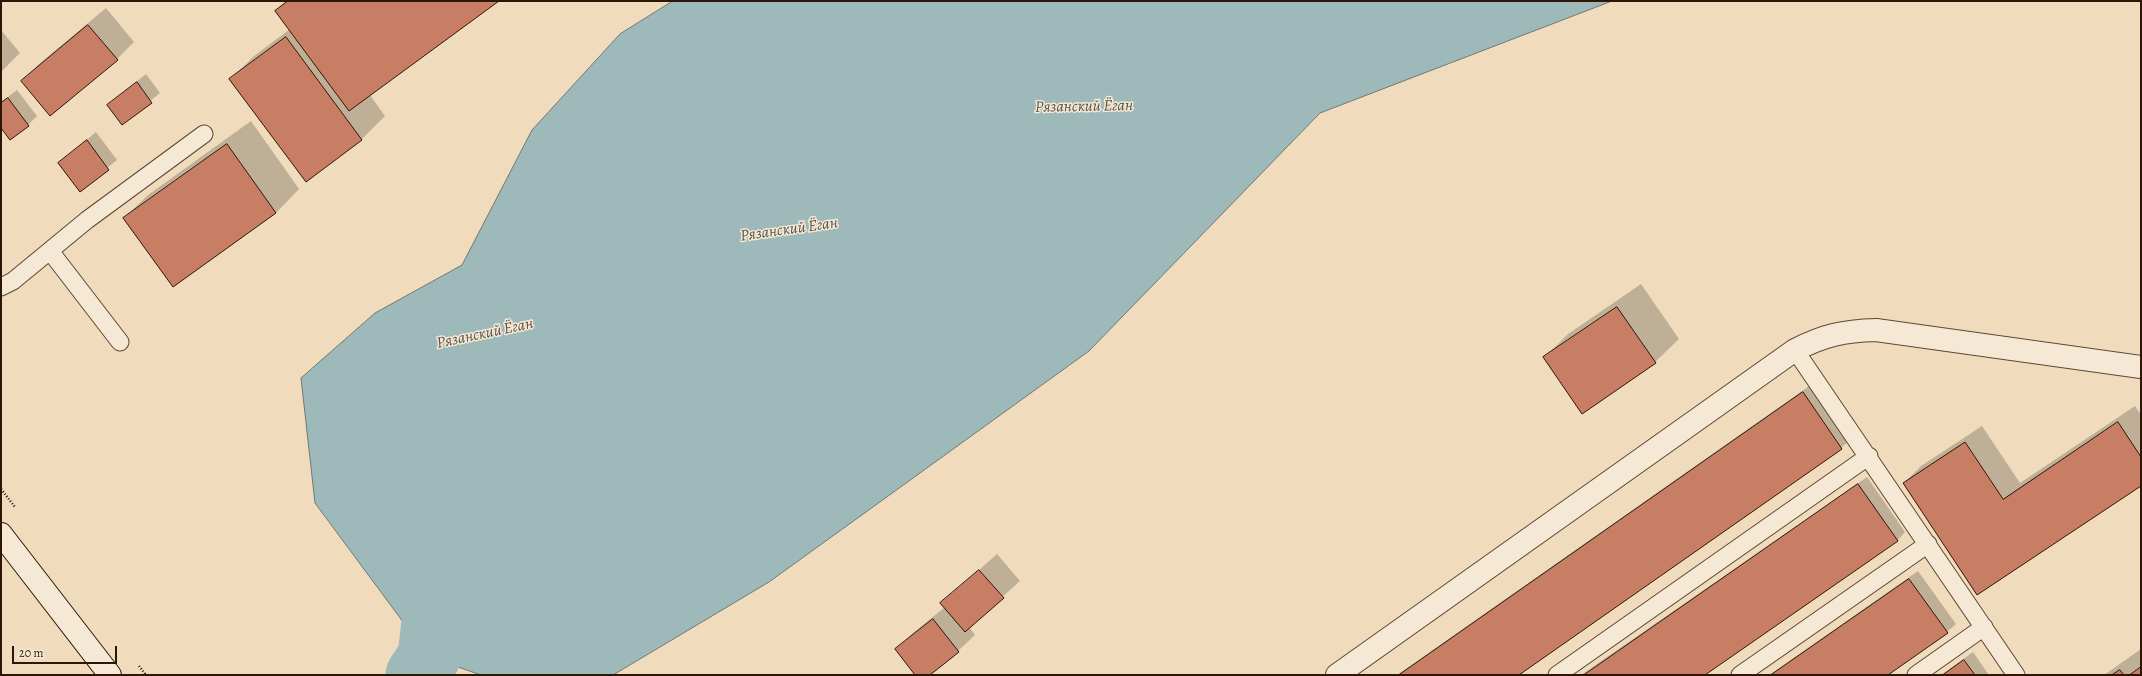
<!DOCTYPE html>
<html>
<head>
<meta charset="utf-8">
<style>
  body { margin:0 }
  #map { position:relative; width:2142px; height:676px; overflow:hidden; background:#f0dbbd; font-family:Alegreya,serif }
  canvas { display:block }
  .frame { position:absolute; inset:0; border:2px solid #2e1607; pointer-events:none }
  .scale { position:absolute; left:12px; top:646px; width:105px; height:18px; box-sizing:border-box; border:2px solid #2e1607; border-top:0; padding-left:5px; font-size:12px; line-height:14px; white-space:nowrap; color:#2e1607; -webkit-text-stroke:3px #f5e8d4; paint-order:stroke }
</style>
</head>
<body>
<div id="map">
<canvas width="2142" height="676"></canvas>
<div class="frame"></div>
<div class="scale">20 m</div>
</div>
<script>
const g = document.querySelector('canvas').getContext('2d');
g.lineJoin = 'round';
function paint(path, color) { g.fillStyle = color; g.fill(path, 'evenodd'); }
function strokePath(path, color, width, dash) { g.strokeStyle = color; g.lineWidth = width; g.lineCap = dash ? 'butt' : 'round'; g.setLineDash(dash || []); g.stroke(path); }
function write(font, color, halo, rows, align = 'center') {
  g.font = font + ' Alegreya,serif'; g.lineWidth = 3; g.setLineDash([]); g.textBaseline = 'middle'; g.strokeStyle = halo; g.fillStyle = color; for (const [text, x, y, turn = 0] of rows) {
    g.save(); g.translate(x, y); g.rotate((+turn || 0) * Math.PI / 180); g.textAlign = isNaN(turn) ? turn : align; if (halo) g.strokeText(text, 0, 0); g.fillText(text, 0, 0); g.restore();
  }
}
const water = new Path2D(`
  M 673,1 L 1612,1 L 1320,113 L 1089,351 L 769,582 L 613,675 L 481,675 L 429,657 L 315,503 L 301,378 L 375,313 L 462,265 L 532,130 L 620,34 Z`);
paint(water, '#9db9b9');
strokePath(water, '#717872', 1);
paint(new Path2D(`
  M 286,1 L 497,1 L 370,95 L 385,116 L 362,139 L 306,181 L 231,79 L 254,56 L 290,29 L 276,11 Z
  M 106,8 L 134,42 L 117,59 L 22,81 L 39,64 Z
  M 1,30 L 20,53 L 1,72 Z
  M 146,74 L 160,93 L 122,124 L 108,105 Z
  M 17,90 L 37,116 L 28,125 L 1,126 L 1,102 Z
  M 251,121 L 299,189 L 276,213 L 124,218 L 148,195 Z
  M 96,132 L 117,160 L 80,190 L 59,163 Z
  M 1641,284 L 1679,339 L 1655,362 L 1544,358 L 1568,334 Z
  M 1812,384 L 1850,440 L 1841,448 L 1517,675 L 1397,675 Z
  M 2135,406 L 2141,415 L 2141,485 L 1977,594 L 1904,483 L 1921,466 L 1982,426 L 2020,483 Z
  M 1867,477 L 1905,532 L 1897,541 L 1703,675 L 1581,675 Z
  M 997,554 L 1020,581 L 969,627 L 975,635 L 958,651 L 929,675 L 916,675 L 896,650 L 913,633 L 945,607 L 942,603 Z
  M 1918,571 L 1956,624 L 1947,632 L 1886,675 L 1769,675 Z
  M 2141,649 L 2141,675 L 2104,675 Z
  M 1973,652 L 1989,675 L 1941,675 Z`), '#0003');
strokePath(new Path2D(`
  M 417,675 L 429,657 L 439,571`), '#9db9b9', 63);
const building = new Path2D(`
  M 288,1 L 499,1 L 349,111 L 275,11 Z
  M 88,25 L 118,60 L 50,116 L 21,81 Z
  M 286,37 L 362,140 L 306,182 L 229,79 Z
  M 137,82 L 152,103 L 122,125 L 107,105 Z
  M 8,98 L 29,126 L 10,140 L 1,128 L 1,103 Z
  M 87,140 L 109,170 L 80,192 L 58,163 Z
  M 227,144 L 276,213 L 173,287 L 123,218 Z
  M 1617,307 L 1656,363 L 1582,414 L 1543,357 Z
  M 1803,392 L 1842,449 L 1519,675 L 1399,675 Z
  M 2118,422 L 2141,457 L 2141,486 L 1977,595 L 1903,483 L 1965,442 L 2003,499 Z
  M 1858,484 L 1898,541 L 1705,675 L 1584,675 Z
  M 979,570 L 1004,598 L 965,632 L 940,603 Z
  M 1909,579 L 1948,633 L 1888,675 L 1771,675 Z
  M 933,619 L 959,652 L 930,675 L 915,675 L 895,649 Z
  M 1964,660 L 1975,675 L 1943,675 Z
  M 2141,667 L 2141,675 L 2130,675 Z
  M 2120,670 L 2124,675 L 2112,675 Z`);
paint(building, '#c87d65');
strokePath(building, '#2e1607', 1);
const lane = new Path2D(`
  M 50,251 L 120,342
  M 1,287 L 13,281 L 87,220 L 204,134
  M 1795,350 L 2016,675
  M 1557,675 L 1869,456
  M 1740,675 L 1928,544
  M 1916,675 L 1984,627`);
const street = new Path2D(`
  M 1337,675 L 1795,350 C 1825,335 1843,331 1876,330 L 2141,367`);
const secondary = new Path2D(`
  M 1,534 L 110,675`);
strokePath(lane, '#5e4734', 19);
strokePath(street, '#5e4734', 24);
strokePath(secondary, '#2e1607', 24);
strokePath(new Path2D(`
  M 1,489 L 15,507
  M 139,666 L 146,675`), '#2e1607', 2.5, [1, 2]);
strokePath(lane, '#f5e8d4', 17);
strokePath(street, '#f5e8d4', 22);
strokePath(secondary, '#f5e8d4', 22);
write('italic 16px', '#554f45', '#f5e8d4', [
  ["Рязанский Ёган",1084,107,-1],
  ["Рязанский Ёган",789,230,-8],
  ["Рязанский Ёган",485,334,-12]
]);
</script>
</body>
</html>
